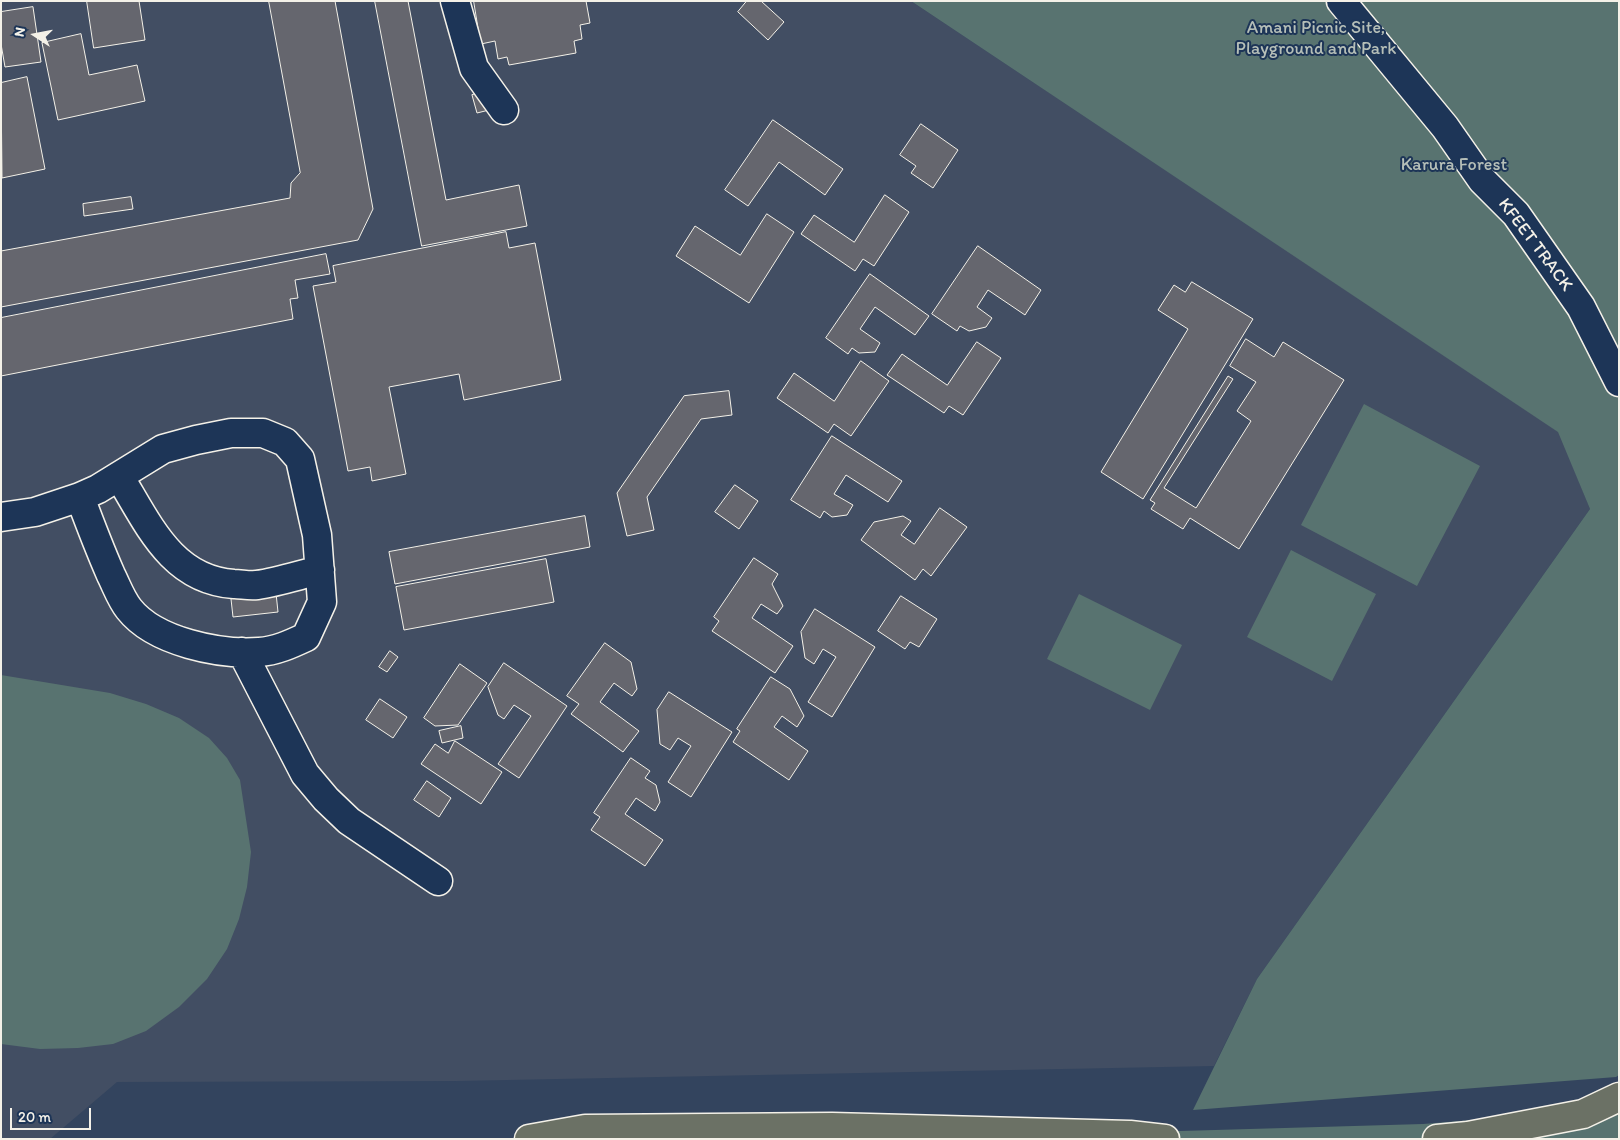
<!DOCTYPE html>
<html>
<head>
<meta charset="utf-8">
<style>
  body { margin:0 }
  #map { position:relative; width:1620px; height:1140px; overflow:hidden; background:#33445e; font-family:Itim,sans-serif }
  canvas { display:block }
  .frame { position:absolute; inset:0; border:2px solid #f4f1e8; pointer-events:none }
  .north { position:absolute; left:10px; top:10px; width:50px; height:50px; -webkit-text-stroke:4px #1d3557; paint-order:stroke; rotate:281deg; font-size:14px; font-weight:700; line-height:20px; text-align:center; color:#f4f1e8 }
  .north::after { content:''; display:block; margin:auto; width:18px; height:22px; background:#f4f1e8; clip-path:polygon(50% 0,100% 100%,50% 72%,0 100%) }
  .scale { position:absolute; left:10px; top:1108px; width:81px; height:22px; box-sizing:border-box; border:2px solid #f4f1e8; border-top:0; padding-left:6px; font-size:15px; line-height:18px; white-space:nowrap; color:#f4f1e8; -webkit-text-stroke:4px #1d3557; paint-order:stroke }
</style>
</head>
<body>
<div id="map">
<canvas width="1620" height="1140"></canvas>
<div class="frame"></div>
<div class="north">N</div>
<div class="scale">20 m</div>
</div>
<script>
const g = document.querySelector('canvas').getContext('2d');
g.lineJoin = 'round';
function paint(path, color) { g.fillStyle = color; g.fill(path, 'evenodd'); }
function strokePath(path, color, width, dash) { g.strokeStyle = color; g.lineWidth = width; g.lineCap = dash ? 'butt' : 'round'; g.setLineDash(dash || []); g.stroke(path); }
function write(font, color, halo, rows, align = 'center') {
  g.font = font + ' Itim,sans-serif'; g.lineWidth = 4; g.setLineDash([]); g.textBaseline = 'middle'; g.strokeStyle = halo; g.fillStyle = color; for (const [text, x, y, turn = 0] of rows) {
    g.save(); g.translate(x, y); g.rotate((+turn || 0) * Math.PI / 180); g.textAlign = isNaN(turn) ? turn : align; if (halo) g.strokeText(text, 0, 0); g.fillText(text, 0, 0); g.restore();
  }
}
paint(new Path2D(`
  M 1,1 L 911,1 L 1559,432 L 1590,509 L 1257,979 L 1214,1066 L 457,1081 L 117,1082 L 50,1139 L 1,1139 Z`), '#424e63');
paint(new Path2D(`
  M 911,1 L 1619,1 L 1619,1075 L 1616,1077 L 1193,1110 L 1257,979 L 1590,509 L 1558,432 Z
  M 1364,404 L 1480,466 L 1417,586 L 1301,525 Z
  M 1291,550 L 1376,594 L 1332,681 L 1247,637 Z
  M 1079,594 L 1182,645 L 1150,710 L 1047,659 Z
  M 1,675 L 110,693 L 146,704 L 179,718 L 209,738 L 227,758 L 240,780 L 251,852 L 247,887 L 239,919 L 227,949 L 207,979 L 179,1007 L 146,1031 L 113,1044 L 78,1048 L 40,1049 L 1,1044 Z
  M 1619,1104 L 1619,1139 L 1104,1139 L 1111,1133 L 1423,1124 L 1609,1109 Z`), '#587370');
const building = new Path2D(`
  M 87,1 L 139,1 L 145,40 L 94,48 Z
  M 269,1 L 335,1 L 373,209 L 358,240 L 1,307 L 1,251 L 290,198 L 291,183 L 300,173 Z
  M 375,1 L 408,1 L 446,200 L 519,185 L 527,226 L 422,246 Z
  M 474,1 L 586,1 L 590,23 L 580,25 L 582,39 L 574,41 L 576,53 L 509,65 L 507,57 L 498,59 L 495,41 L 481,44 Z
  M 747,1 L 761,1 L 784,22 L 768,40 L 738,12 Z
  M 33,7 L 41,62 L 5,67 L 1,44 L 1,12 Z
  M 81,34 L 89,75 L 137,65 L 145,101 L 58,120 L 42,43 Z
  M 27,77 L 45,169 L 2,178 L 1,83 Z
  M 484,92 L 489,110 L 477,113 L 472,95 Z
  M 773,120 L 843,169 L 825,195 L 779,162 L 748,206 L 725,190 Z
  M 921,124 L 958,150 L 933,188 L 911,173 L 916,166 L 900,155 Z
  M 885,195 L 909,212 L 874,266 L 863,259 L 855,271 L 801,234 L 814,215 L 854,242 Z
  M 131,197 L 133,209 L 84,216 L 83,204 Z
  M 767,214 L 794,232 L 749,303 L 676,256 L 695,226 L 740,255 Z
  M 506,232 L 509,248 L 535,243 L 561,380 L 464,400 L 459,374 L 389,387 L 406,474 L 372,481 L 370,467 L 348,471 L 313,286 L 336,282 L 333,266 Z
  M 978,246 L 1041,290 L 1025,315 L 988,290 L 977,307 L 992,318 L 986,327 L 969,331 L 960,326 L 957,331 L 932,314 Z
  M 326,254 L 330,274 L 295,280 L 298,298 L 290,299 L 293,319 L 1,376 L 1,318 Z
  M 870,274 L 929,316 L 915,335 L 875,307 L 860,329 L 880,343 L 875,352 L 859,353 L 852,348 L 848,354 L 826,338 Z
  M 1192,282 L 1253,319 L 1143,499 L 1101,472 L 1188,329 L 1158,310 L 1174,285 L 1185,292 Z
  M 1246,339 L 1274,357 L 1283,342 L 1344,380 L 1239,549 L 1190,518 L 1183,529 L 1151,509 L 1155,503 L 1150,500 L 1228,376 L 1233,379 L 1164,488 L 1196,508 L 1251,421 L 1237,411 L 1256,382 L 1230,366 Z
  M 977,342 L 1001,358 L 963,415 L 949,406 L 944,413 L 887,375 L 902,354 L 947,385 Z
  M 861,361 L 889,381 L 851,436 L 834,424 L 828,433 L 777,398 L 794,373 L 834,401 Z
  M 729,391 L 732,415 L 701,419 L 647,497 L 654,530 L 627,536 L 617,493 L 684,396 Z
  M 832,436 L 902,481 L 888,502 L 846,475 L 834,494 L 853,505 L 847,515 L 832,517 L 824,511 L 820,518 L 791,500 Z
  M 735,485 L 758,501 L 739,529 L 715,512 Z
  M 940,508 L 967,527 L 931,576 L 923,569 L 915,580 L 861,540 L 874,522 L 903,516 L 911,521 L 901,535 L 914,544 Z
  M 585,516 L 590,547 L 395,584 L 389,552 Z
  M 754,558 L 778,574 L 772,584 L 783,606 L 777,614 L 761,604 L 752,618 L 793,646 L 775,673 L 712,631 L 719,621 L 714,617 Z
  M 546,559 L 554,602 L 404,630 L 396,587 Z
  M 276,593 L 278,612 L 233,617 L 231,599 Z
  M 901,596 L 937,619 L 919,647 L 910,642 L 905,649 L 878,631 Z
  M 815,609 L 875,647 L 832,717 L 808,702 L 836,657 L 823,649 L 814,664 L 805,658 L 801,632 Z
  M 605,643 L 631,662 L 637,689 L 632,696 L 614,683 L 600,702 L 639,731 L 623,752 L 571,714 L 579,704 L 567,696 Z
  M 390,651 L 398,657 L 387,672 L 379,667 Z
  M 504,663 L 567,706 L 519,778 L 498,764 L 531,716 L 514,705 L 504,719 L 498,715 L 488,687 Z
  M 460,664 L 487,683 L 458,725 L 435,726 L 424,718 Z
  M 771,677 L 790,689 L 804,716 L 797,727 L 782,716 L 774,727 L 808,751 L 789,780 L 733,742 L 740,731 L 737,729 Z
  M 669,692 L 732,732 L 691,797 L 668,782 L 691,746 L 678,738 L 670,750 L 660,744 L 657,710 Z
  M 380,699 L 407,717 L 393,738 L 366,720 Z
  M 461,726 L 463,738 L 442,743 L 439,731 Z
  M 455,741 L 502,772 L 481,804 L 421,764 L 435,744 L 448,753 Z
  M 631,758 L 650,771 L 645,778 L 656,785 L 660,802 L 655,811 L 636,798 L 625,814 L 663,840 L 645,866 L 591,830 L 600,817 L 594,813 Z
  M 427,781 L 451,798 L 439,817 L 414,800 Z`);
paint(building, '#65666e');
strokePath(building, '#f4f1e8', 1);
const minor = new Path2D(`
  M 455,1 L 474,68 L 504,110
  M 1341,1 L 1445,127 L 1482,180 L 1516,214 L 1581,307 L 1619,382
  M 119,476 C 148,523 171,580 234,584 C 241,584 249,586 257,585 C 278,582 299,575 320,570
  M 1,517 L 35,512 L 80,497 L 98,489 L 163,449 L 196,440 L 231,433 L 263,433 L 285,442 L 300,459 L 317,535 L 322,602 L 306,637 C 291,644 276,651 259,652 C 220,655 155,642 129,609 C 121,599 117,587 111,575 C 100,550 90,524 80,497
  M 242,652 L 305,774 L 326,799 L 349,821 L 438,881`);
const major = new Path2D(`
  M 529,1139 L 585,1129 L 832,1127 L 1130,1135 L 1165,1139
  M 1437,1139 L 1468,1136 L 1583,1114 L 1619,1097`);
strokePath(minor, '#f4f1e8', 31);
strokePath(major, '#f4f1e8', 31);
strokePath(minor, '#1d3557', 28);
strokePath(major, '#6b7165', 28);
write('18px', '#b6bfb8', '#1d3557', [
  ["Amani Picnic Site,",1316,28],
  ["Playground and Park",1316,49],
  ["Karura Forest",1454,165]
]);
write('18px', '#f4f1e8', '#1d3557', [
  ["KFEET TRACK",1535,245,53]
]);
</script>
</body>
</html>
